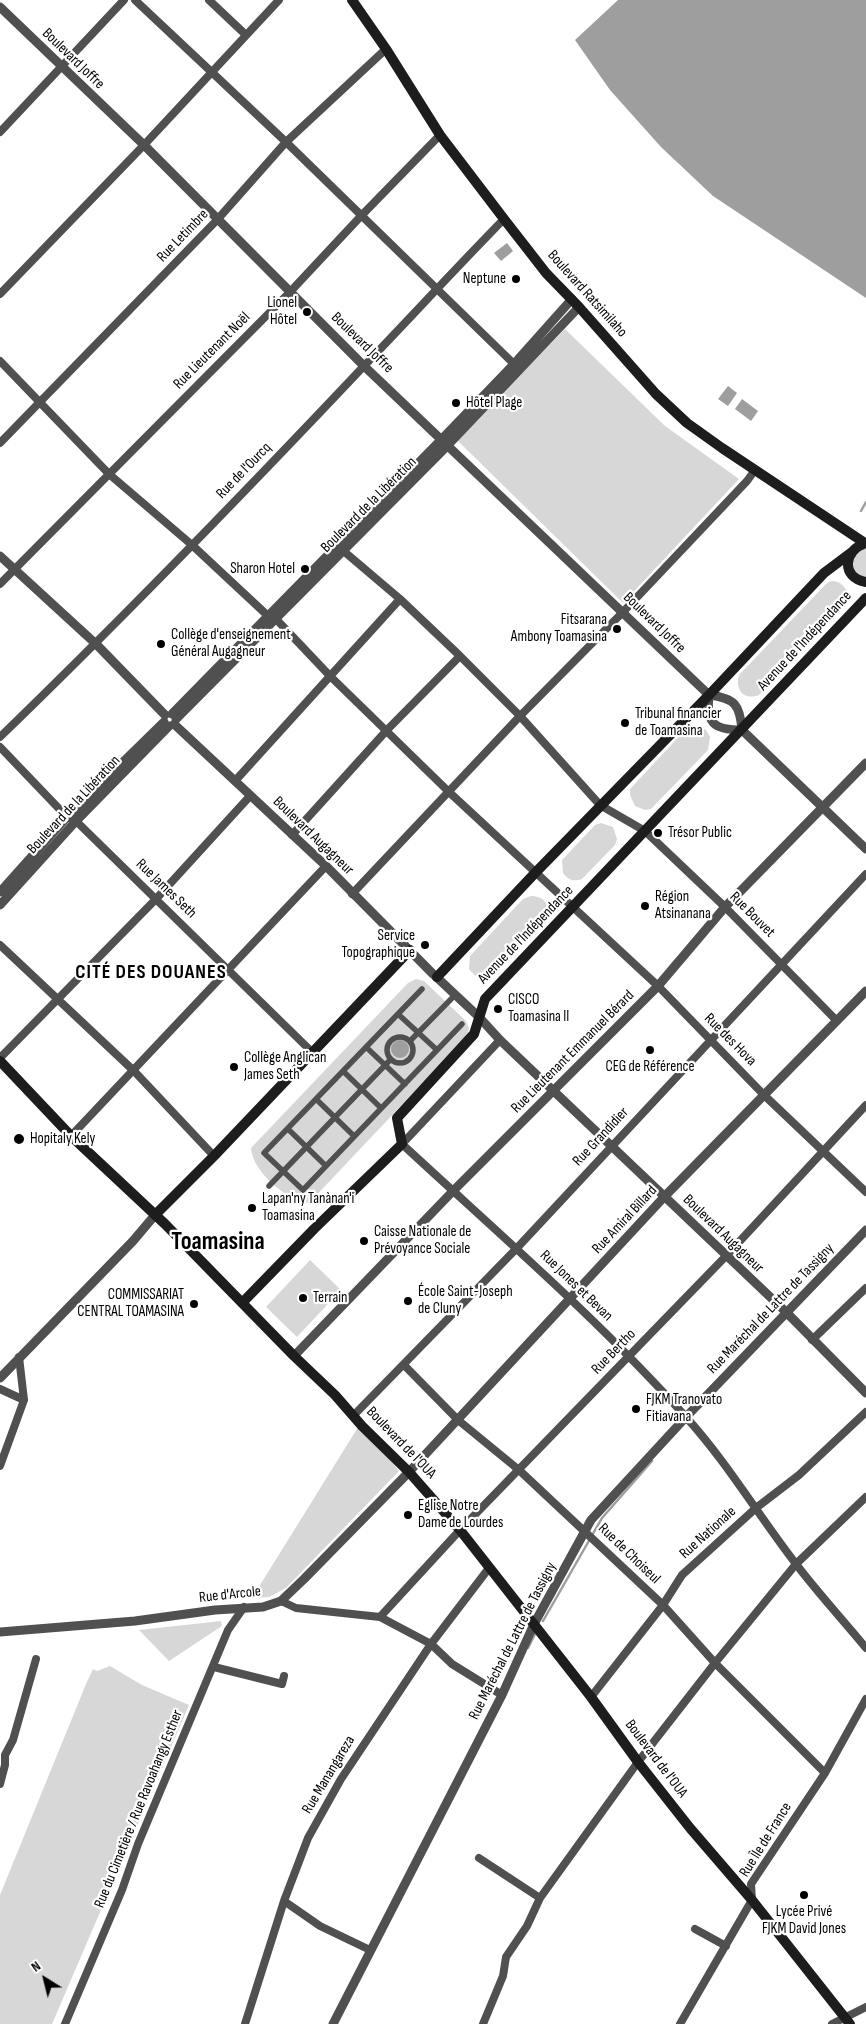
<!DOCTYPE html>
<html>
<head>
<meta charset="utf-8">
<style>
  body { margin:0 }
  #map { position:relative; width:866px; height:2024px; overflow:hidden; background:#fff; font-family:"Sofia Sans Condensed",sans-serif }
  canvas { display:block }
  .north { position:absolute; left:20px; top:1954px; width:50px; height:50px; -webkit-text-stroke:4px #fff; paint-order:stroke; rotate:324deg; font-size:14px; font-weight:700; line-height:20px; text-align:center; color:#000 }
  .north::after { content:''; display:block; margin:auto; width:18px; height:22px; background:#000; clip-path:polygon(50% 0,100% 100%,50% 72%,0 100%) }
</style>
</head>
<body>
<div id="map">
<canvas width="866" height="2024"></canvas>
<div class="north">N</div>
</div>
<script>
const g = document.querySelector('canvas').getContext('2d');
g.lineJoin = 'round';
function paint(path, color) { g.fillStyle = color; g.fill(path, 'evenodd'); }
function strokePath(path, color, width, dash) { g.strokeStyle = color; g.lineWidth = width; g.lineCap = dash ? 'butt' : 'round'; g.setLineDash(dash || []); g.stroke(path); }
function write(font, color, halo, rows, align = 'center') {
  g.font = font + ' "Sofia Sans Condensed",sans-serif'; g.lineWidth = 4.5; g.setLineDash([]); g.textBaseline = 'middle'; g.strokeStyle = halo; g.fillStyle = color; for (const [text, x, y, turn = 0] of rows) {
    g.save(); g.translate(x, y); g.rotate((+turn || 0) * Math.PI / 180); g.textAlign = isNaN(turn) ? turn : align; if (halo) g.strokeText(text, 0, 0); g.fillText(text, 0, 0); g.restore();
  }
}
paint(new Path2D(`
  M 565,329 L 665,426 L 739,479 L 623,603 L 457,440 Z
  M 862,549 L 866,549 L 866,577 C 854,575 853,568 853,557 Z
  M 831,581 C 841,581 845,587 849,595 L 847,602 L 759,695 C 743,701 735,689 739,675 L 826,584 Z
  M 698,726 L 706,730 L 710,737 L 708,750 L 651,809 L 645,810 L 635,806 L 630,795 L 630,789 L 686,729 L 690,727 Z
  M 601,823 L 613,827 L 617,839 L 615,845 L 582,879 C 574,882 568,880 563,873 L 562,860 L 595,825 Z
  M 531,896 C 548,897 551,908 543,921 L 491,975 C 481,980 476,978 469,969 L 470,956 L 523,899 Z
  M 416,979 L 424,981 L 466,1021 L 469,1028 L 467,1036 L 309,1203 C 287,1201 252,1171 251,1148 L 408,983 Z
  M 310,1260 L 341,1290 L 297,1337 L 266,1307 Z
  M 360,1424 L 399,1471 L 286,1588 L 269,1597 L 252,1598 Z
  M 221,1621 L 222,1626 L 169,1661 L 139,1630 Z
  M 110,1666 L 142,1685 L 189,1705 L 52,2024 L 0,2024 L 0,1895 L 86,1684 L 93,1669 L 97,1671 Z`), '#d7d7d7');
paint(new Path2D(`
  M 618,0 L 866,0 L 866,298 L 713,196 L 661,147 L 610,90 L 575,40 Z
  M 507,243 L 513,251 L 501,261 L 494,253 Z
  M 728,386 L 737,393 L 728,406 L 718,399 Z
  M 742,399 L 758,411 L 751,421 L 735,409 Z
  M391 1049a9 9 0 1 1 18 0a9 9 0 1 1-18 0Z`), '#9e9e9e');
strokePath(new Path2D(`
  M 861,511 L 866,502
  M 543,1621 L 602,1518 L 652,1461
  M 528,1648 L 535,1634`), '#9e9e9e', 2.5);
strokePath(new Path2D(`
  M 422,989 L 264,1153 L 303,1190 L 462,1024
  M 398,1014 L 437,1050
  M387 1050a13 13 0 1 1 26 0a13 13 0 1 1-26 0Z
  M 410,1041 L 455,995
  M 366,1047 L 405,1084
  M 343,1071 L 381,1108
  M 316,1099 L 354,1136
  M 288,1129 L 326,1166
  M 269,1186 L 391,1059`), '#505050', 5.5);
strokePath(new Path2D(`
  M 135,0 L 286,142 L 514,364
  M 209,0 L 246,35
  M 0,132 L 124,0
  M 0,294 L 144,145 L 279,0
  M 0,361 L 109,474 L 192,545 L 267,615 L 276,619 L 330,676 L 449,792 L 658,986 L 764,1095 L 866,1192
  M 0,443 L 217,220 L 286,142 L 386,49
  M 340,548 L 400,599 L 460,656 L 520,716 L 600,805 L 645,831 L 725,907 L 837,1021
  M 0,584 L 290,292 L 361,216 L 440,135
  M 0,737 C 124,617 244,493 363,367 C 410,318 456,268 504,219
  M 0,747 L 67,817 L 76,821 L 312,1052
  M 235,781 L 400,599
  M 292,835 L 387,730 L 460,656
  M 352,894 L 520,716 L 623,612 L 747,481 L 755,470
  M 0,945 L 134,1071 L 214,1156
  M 500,1040 L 402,1144 C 498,1233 598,1319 685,1416 C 727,1462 758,1515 796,1564 C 818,1593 843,1620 866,1648
  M 0,1058 L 156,899 L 250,796
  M 71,1136 L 326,866
  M 812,1340 L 866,1288
  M 404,1365 L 458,1420 L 519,1470 L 663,1605 L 715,1663 L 825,1773
  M 0,1389 L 24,1400
  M 353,1416 L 517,1248 L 866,874
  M 0,1466 L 24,1400 L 19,1357
  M 281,1601 L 296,1608 L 380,1617 L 431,1644 L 452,1664 L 502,1695
  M 380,1617 L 460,1530 L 726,1256 L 866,1105
  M 214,1667 L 282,1684 L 284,1676
  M 591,1697 L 663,1605 L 682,1575 L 756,1508 L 799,1475 L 866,1412
  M 0,1784 L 5,1765 L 5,1755 L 13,1740 L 36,1659
  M 479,1858 L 540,1898
  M 284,1901 L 320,1926 L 370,1950
  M 695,1929 L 726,1946
  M 65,2024 L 122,1890 L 138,1844 L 228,1630 L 244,1607
  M 245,2024 L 284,1901 L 308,1838 L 341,1779 L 431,1644 L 489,1568
  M 483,2024 L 503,1976 L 506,1957 L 527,1926 L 540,1898 L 638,1762 L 715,1663 L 796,1564 L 866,1497
  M 680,2024 L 752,1900 L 751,1884 L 825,1773 L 866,1699
  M 832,2024 L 866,2007`), '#505050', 8);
strokePath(new Path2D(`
  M 0,7 L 144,145 L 364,366 L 709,695
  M 0,556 L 96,644 L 165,715
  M 709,695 C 735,698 740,705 742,730 C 713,730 706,723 709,695 Z
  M 172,714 L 442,439 L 514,364 L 572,299
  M 176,719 L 448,445 L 579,307
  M 174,724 L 326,866 L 433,974
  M 742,730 L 866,849
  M 0,892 L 67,817 L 164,722
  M 0,905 L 76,821 L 169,726
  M 430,971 L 479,1017 L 500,1040 L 786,1312 L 866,1393
  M 294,1356 L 453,1191 L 658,986 L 725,907 L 866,763
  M 0,1378 L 133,1241 L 155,1215
  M 0,1632 L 135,1621 L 215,1610 L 263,1607 L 281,1601 L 304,1579 L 409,1472 L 665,1196 L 866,991
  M 333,2024 L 502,1695 L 534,1624 L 591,1520 L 686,1417 L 866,1230`), '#505050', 9);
strokePath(new Path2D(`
  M 352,0 L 386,49 L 440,135 L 504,219 L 546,273 L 579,307 L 656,394 L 687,423 L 722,448 L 865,543
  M 866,543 C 844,549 840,578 866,582
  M 437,977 L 536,872 L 709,695 L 824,573 L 852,552
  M 0,1061 L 71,1136 L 165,1224 L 294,1356 L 335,1395 L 362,1426 L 409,1472 L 460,1530 L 591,1697 L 638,1762 L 690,1828 L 752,1900 L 850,2024
  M 155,1215 L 214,1156 L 410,950
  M 242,1303 L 314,1229 L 402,1144 L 397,1118 L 474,1034 L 485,999 L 866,598`), '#1d1d1d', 10);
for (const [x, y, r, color] of [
  [516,279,5,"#000"],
  [307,312,5,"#000"],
  [456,403,5,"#000"],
  [305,569,5,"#000"],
  [617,629,5,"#000"],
  [161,644,5,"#000"],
  [625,723,5,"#000"],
  [658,833,5,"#000"],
  [645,906,5,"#000"],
  [425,945,5,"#000"],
  [498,1009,5,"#000"],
  [650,1050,5,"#000"],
  [234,1067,5,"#000"],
  [19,1139,6,"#000"],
  [252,1208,5,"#000"],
  [364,1241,5,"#000"],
  [303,1298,5,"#000"],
  [408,1301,5,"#000"],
  [194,1304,5,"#000"],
  [636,1409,5,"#000"],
  [408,1515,5,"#000"],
  [804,1895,5,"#000"]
]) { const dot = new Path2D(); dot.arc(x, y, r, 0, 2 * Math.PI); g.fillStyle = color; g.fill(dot); strokePath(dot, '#fff', 2); }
write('15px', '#000', '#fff', [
  ["Boulevard Joffre",73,59,44],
  ["Rue Letimbre",183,236,-46],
  ["Boulevard Ratsimilaho",587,294,48],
  ["Boulevard Joffre",362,343,44],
  ["Rue Lieutenant Noël",212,351,-45],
  ["Rue de l'Ourcq",244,471,-46],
  ["Boulevard de la Libération",369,505,-45],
  ["Boulevard Joffre",654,623,44],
  ["Avenue de l'Indépendance",805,641,-47],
  ["Boulevard de la Libération",74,805,-47],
  ["Boulevard Augagneur",313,836,44],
  ["Rue James Seth",166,889,44],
  ["Rue Bouvet",752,915,45],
  ["Avenue de l'Indépendance",526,935,-46],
  ["Rue des Hova",730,1040,45],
  ["Rue Lieutenant Emmanuel Bérard",573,1052,-45],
  ["Rue Grandidier",601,1137,-47],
  ["Rue Amiral Billard",625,1220,-47],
  ["Boulevard Augagneur",723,1234,44],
  ["Rue Jones et Bevan",576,1286,44],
  ["Rue Maréchal de Lattre de Tassigny",771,1309,-46],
  ["Rue Bertho",614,1352,-46],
  ["Boulevard de l'OUA",401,1443,46],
  ["Rue Nationale",708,1533,-42],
  ["Rue de Choiseul",629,1554,44],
  ["Rue d'Arcole",230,1595,-6],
  ["Rue Maréchal de Lattre de Tassigny",513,1641,-63],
  ["Boulevard de l'OUA",656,1759,53],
  ["Rue Manangareza",329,1775,-59],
  ["Rue du Cimetière / Rue Ravoahangy Esther",139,1809,-68],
  ["Rue Île de France",766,1840,-58]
]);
write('15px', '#000', '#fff', [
  ["Neptune",506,279,"right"],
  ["Lionel",297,303,"right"],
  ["Hôtel",297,320,"right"],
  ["Hôtel Plage",466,403],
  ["Sharon Hotel",295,569,"right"],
  ["Fitsarana",607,620,"right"],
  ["Ambony Toamasina",607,637,"right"],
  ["Collège d'enseignement",171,635],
  ["Général Augagneur",171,652],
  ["Tribunal financier",635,714],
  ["de Toamasina",635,731],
  ["Trésor Public",668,833],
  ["Région",655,897],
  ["Atsinanana",655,914],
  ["Service",415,936,"right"],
  ["Topographique",415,953,"right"],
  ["CISCO",508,1000],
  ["Toamasina II",508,1017],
  ["Collège Anglican",244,1058],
  ["James Seth",244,1075],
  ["CEG de Référence",650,1067,"center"],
  ["Hopitaly Kely",30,1139],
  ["Lapan'ny Tanànan'i",262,1199],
  ["Toamasina",262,1216],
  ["Caisse Nationale de",374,1232],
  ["Prévoyance Sociale",374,1249],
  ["École Saint-Joseph",418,1292],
  ["de Cluny",418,1309],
  ["COMMISSARIAT",184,1295,"right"],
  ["CENTRAL TOAMASINA",184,1312,"right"],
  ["Terrain",313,1298],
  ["FJKM Tranovato",646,1400],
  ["Fitiavana",646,1417],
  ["Eglise Notre",418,1506],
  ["Dame de Lourdes",418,1523],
  ["Lycée Privé",804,1912,"center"],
  ["FJKM David Jones",804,1929,"center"]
], 'left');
g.letterSpacing = '1px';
write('bold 20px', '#000', '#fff', [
  ["CITÉ DES DOUANES",151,973]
]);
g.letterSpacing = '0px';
write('bold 25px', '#000', '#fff', [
  ["Toamasina",218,1243]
]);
</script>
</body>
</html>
